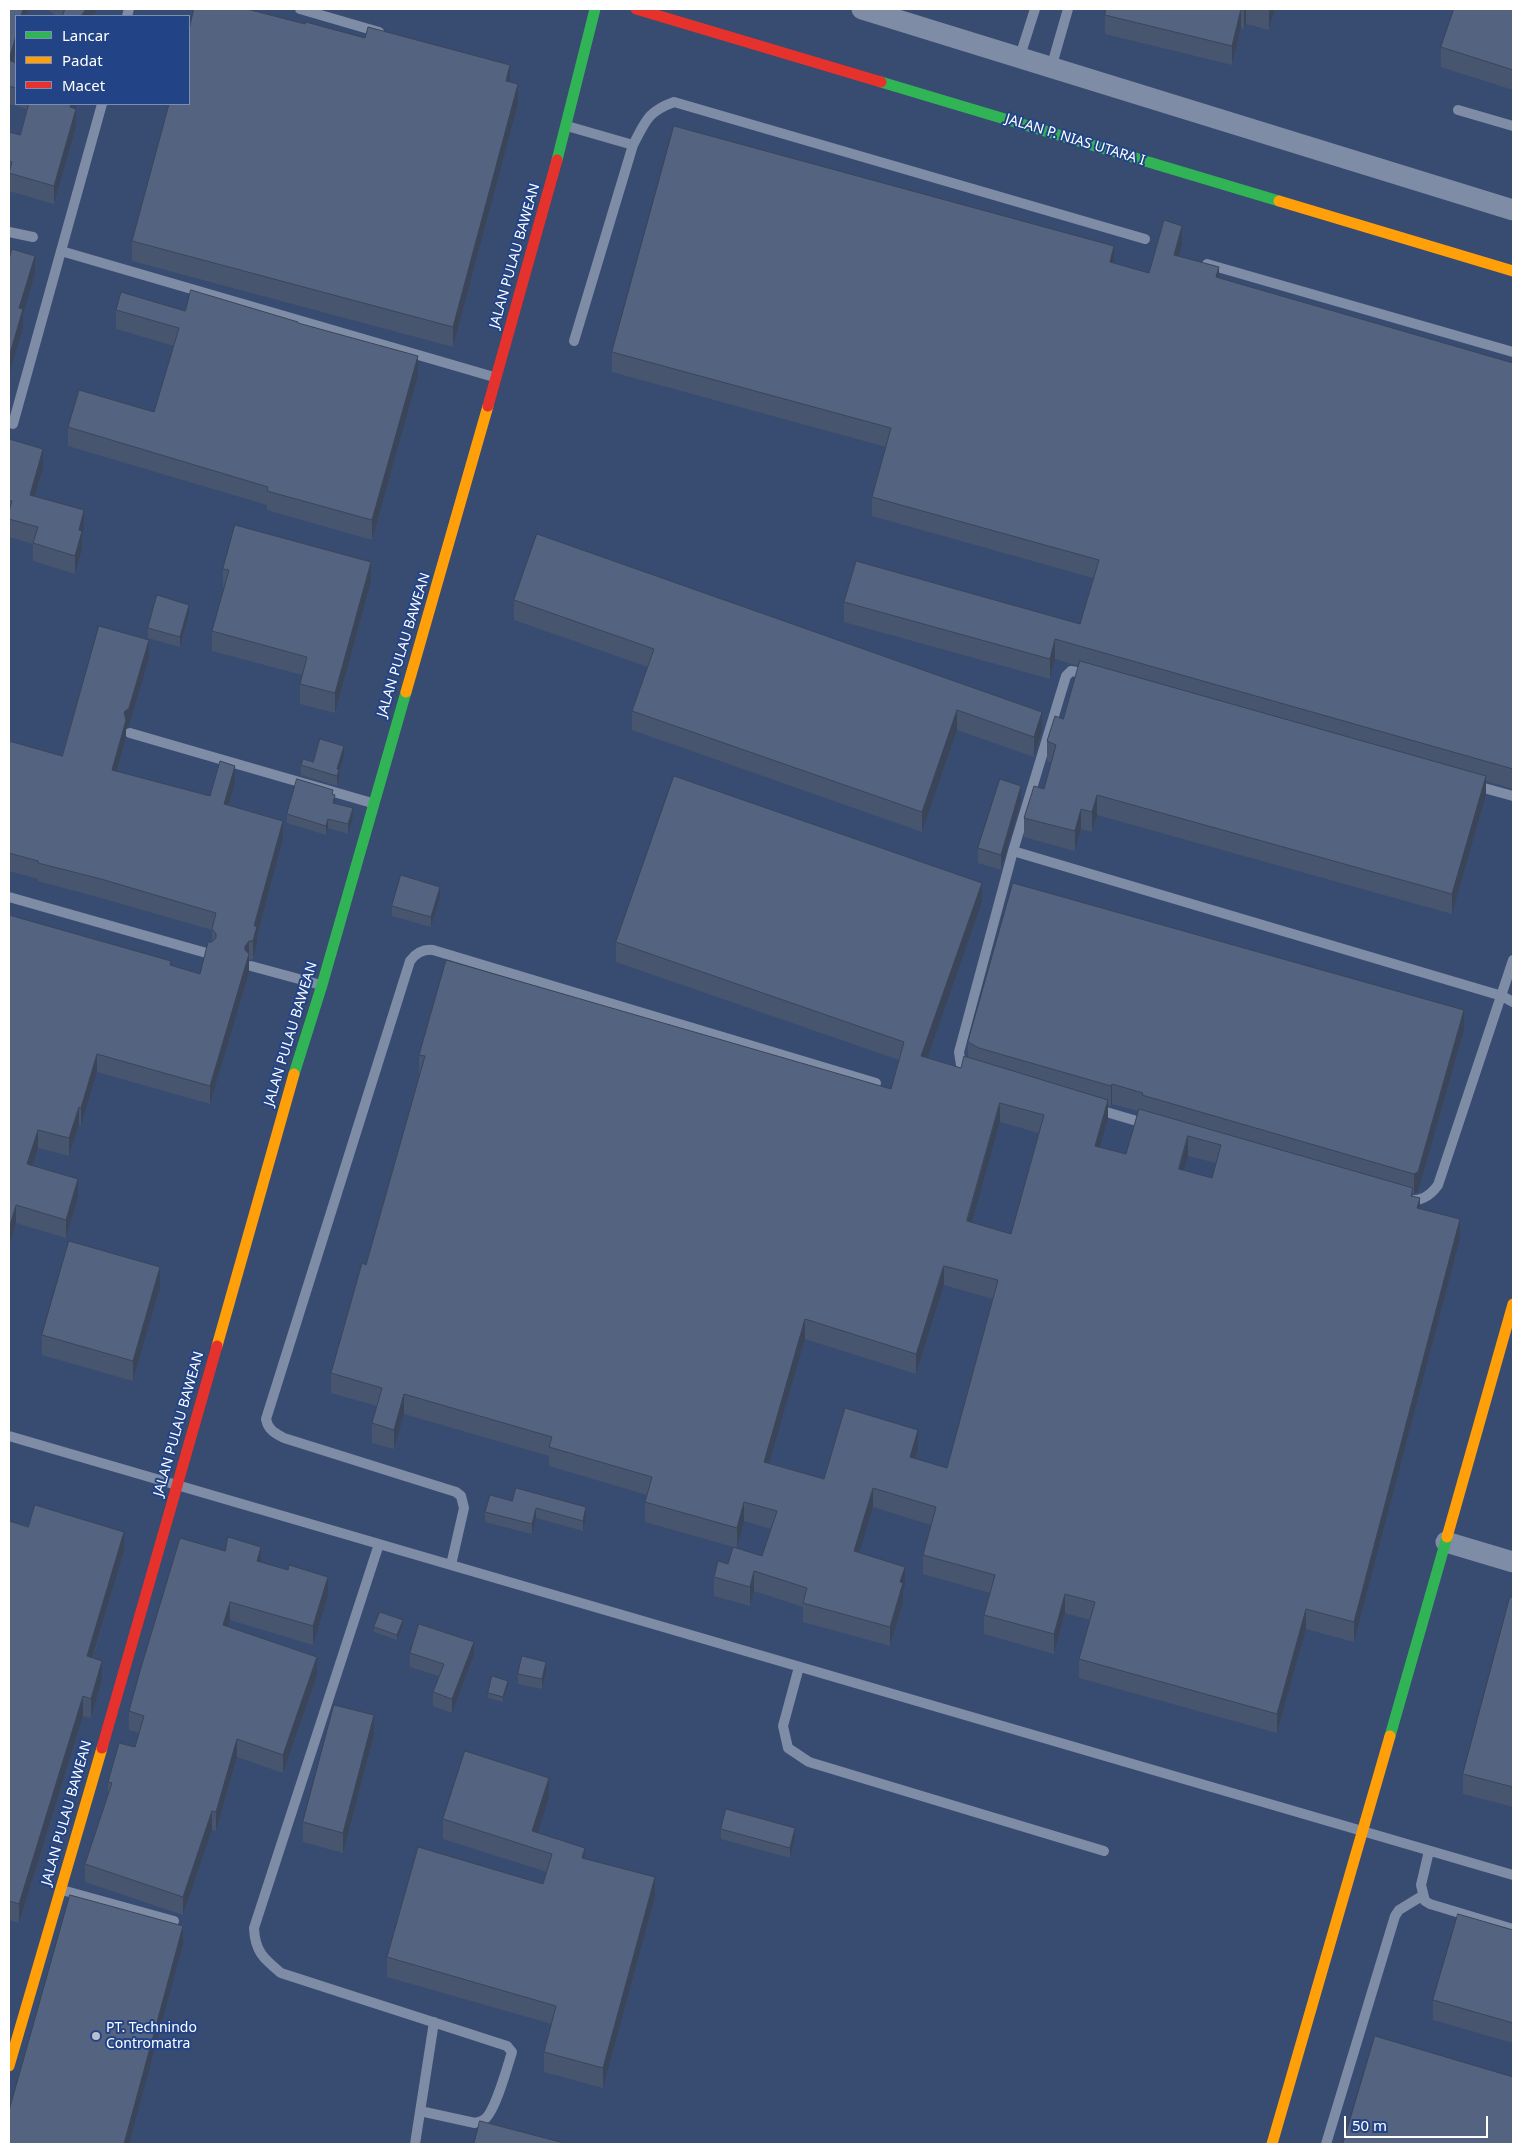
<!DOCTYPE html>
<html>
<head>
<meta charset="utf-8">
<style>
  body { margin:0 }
  #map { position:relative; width:1522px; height:2153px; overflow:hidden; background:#384b70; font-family:"Noto Sans",sans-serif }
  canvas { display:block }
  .frame { position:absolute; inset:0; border:10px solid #fff; pointer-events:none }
  .legend { position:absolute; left:15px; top:15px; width:175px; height:90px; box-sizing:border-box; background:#224386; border:1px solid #7a8eb6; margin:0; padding:6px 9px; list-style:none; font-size:15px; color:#fff }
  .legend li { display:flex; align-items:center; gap:10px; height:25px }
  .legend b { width:25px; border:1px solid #7a8eb6 }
  .scale { position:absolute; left:1344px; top:2116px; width:144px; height:22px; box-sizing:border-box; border:2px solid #fff; border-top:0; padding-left:6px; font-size:15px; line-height:18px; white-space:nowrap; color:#fff; -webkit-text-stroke:4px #224386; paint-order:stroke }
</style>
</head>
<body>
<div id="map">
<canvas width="1522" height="2153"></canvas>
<div class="frame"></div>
<ul class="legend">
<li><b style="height:6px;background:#30b455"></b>Lancar</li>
<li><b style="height:6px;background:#ff9f0a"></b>Padat</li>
<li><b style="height:6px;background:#e5322d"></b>Macet</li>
</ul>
<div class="scale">50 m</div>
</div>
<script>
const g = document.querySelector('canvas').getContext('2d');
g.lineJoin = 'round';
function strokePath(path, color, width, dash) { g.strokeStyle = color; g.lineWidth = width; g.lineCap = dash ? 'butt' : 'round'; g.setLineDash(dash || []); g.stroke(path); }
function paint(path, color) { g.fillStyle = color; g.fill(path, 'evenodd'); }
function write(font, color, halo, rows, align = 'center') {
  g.font = font + ' "Noto Sans",sans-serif'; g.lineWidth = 4; g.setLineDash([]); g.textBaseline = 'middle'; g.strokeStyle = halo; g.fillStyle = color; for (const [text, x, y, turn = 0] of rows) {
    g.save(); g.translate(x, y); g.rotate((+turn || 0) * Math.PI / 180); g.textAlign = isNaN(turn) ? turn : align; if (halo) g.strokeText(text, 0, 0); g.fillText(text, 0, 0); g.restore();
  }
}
strokePath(new Path2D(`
  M 300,9 L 379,32
  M 127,16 L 129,9
  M 1020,56 L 1035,9
  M 1051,68 L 1068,9
  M 102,104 L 61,251 L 494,377
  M 1458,110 L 1513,126
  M 567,126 L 633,145
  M 9,232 L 33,237
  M 1207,264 L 1513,352
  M 574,341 L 633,145 C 646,121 647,112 674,102 L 1145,239
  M 13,424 L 61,251
  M 130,733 L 372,803
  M 1473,785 L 1513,796
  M 1013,851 L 1066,676 L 1071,671 L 1089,674
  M 9,897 L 210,954
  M 251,966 L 321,985
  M 972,1072 L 961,1065 L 959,1052 L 1013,851 L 1502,996 L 1513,1002
  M 1096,1109 L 1147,1124
  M 1406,1200 C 1421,1202 1430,1196 1438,1185 L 1513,960
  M 9,1436 L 1513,1875
  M 379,1544 L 254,1928 C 255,1952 264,1959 281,1973 L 507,2046 L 512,2052 C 507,2068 496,2108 486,2118 C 483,2121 479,2122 475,2123 L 420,2111
  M 451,1565 L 464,1508 L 461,1496 L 456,1492 L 284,1438 C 275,1433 268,1430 266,1419 L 410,961 C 416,953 423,949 433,950 L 876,1083
  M 799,1667 L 783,1726 L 788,1748 L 809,1762 L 1104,1851
  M 1429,1851 L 1421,1885 L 1425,1901 L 1430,1904 L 1513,1929
  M 62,1890 L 174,1921
  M 415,2144 L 434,2022
  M 1326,2144 L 1395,1916 L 1399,1910 L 1422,1896`), '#7f8ca5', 10);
strokePath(new Path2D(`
  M 862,9 L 1513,210
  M 1446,1542 L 1513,1562`), '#7f8ca5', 21);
strokePath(new Path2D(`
  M 881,82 L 1279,201
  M 557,160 L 595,9
  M 294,1074 L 322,985 L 406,692
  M 1390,1736 L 1447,1537`), '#30b455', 11);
strokePath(new Path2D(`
  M 1279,201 L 1513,271
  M 406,692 L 488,406
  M 217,1346 L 294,1074
  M 1447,1537 L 1513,1304
  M 9,2066 L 102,1748
  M 1272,2144 L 1390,1736`), '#ff9f0a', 11);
strokePath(new Path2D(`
  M 636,9 L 881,82
  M 488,406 L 557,160
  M 102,1748 L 217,1346`), '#e5322d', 11);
paint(new Path2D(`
  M 9,9 L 29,9 L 26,16 L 16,16 L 16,53 L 14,62 L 16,63 L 16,104 L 77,104 L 75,109 L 76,127 L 54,204 L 9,191 L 9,132 L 20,135 L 27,109 L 9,104 Z
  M 46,9 L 98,9 L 93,16 L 57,16 Z
  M 1106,9 L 1275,9 L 1269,30 L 1246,24 L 1244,29 L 1241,28 L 1232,65 L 1105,34 L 1105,15 Z
  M 1513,9 L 1513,90 L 1441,67 L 1441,47 Z
  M 510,82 L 518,104 L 453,347 L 132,261 L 132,241 Z
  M 1182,245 L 1179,256 L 1219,278 L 1513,363 L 1513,789 L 1486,781 L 1486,795 L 1452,914 L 1097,815 L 1092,832 L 1081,829 L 1075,851 L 1024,837 L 1024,818 L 1044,789 L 1051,762 L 1047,761 L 1047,741 L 1063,719 L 1079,666 L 1055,659 L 1050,679 L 844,622 L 844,602 L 1080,624 L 1093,578 L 872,516 L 872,497 L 886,447 L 612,372 L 612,352 L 1114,264 L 1149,273 Z
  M 116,310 L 185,311 L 298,324 L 418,376 L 372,540 L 267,510 L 267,505 L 68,446 L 68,427 L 154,412 L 174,346 L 116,329 Z
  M 9,439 L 43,468 L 35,496 L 84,529 L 82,536 L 82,549 L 75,574 L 33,561 L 33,544 L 9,537 Z
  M 223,569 L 371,582 L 335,713 L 300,704 L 300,684 L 302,675 L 212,651 L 212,631 L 224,589 L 223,588 Z
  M 514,600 L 1042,731 L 1034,757 L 957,730 L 922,832 L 632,730 L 632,711 L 648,667 L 514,620 Z
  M 189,615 L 180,647 L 148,638 L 148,628 Z
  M 149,658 L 129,726 L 126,729 L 126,738 L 117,771 L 210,796 L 235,784 L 229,806 L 283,839 L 257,936 L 257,944 L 253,959 L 249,960 L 249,973 L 210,1104 L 97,1072 L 81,1126 L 79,1125 L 69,1156 L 38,1148 L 32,1166 L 78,1197 L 66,1238 L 16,1223 L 9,1247 L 9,915 L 200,974 L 212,942 L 212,930 L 101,898 L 38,881 L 38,879 L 9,871 L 9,741 L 62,756 Z
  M 344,756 L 339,773 L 339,780 L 337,786 L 301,775 L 301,765 Z
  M 333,794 L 335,804 L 353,817 L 348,834 L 328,828 L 326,835 L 287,823 L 287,814 Z
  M 1021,801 L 1001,870 L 978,863 L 978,848 Z
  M 440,897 L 431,927 L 392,916 L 392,906 Z
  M 982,902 L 927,1058 L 961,1068 L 968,1058 L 968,1042 L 1464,1030 L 1418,1192 L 1413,1193 L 1413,1197 L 1420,1208 L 1460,1239 L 1354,1642 L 1306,1629 L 1277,1733 L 1079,1678 L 1079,1659 L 1090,1620 L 1065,1613 L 1054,1654 L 984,1634 L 984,1615 L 990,1593 L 923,1574 L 923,1555 L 931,1525 L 873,1507 L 859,1552 L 905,1586 L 903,1591 L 903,1603 L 890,1646 L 803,1622 L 803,1607 L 754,1591 L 750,1606 L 714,1596 L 714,1577 L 728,1564 L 762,1556 L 771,1529 L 744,1521 L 737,1548 L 645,1522 L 645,1502 L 647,1495 L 549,1466 L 549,1456 L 404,1414 L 394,1449 L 372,1443 L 372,1423 L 377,1406 L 331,1393 L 331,1373 L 366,1265 L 420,1075 L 419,1074 L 419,1055 L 891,1089 L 899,1060 L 616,962 L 616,942 ZM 1112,1104 L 1138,1111 L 1126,1154 L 1100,1147 L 1108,1119 L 1108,1105 L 1111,1106 ZM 1000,1122 L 1039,1133 L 1011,1234 L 972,1223 ZM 1188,1156 L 1216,1163 L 1212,1178 L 1184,1170 ZM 944,1285 L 993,1299 L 947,1468 L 915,1459 L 918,1449 L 824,1479 L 769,1463 L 805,1339 L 916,1374 Z
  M 160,1287 L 133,1381 L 42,1355 L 42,1335 Z
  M 512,1501 L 586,1517 L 583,1531 L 536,1518 L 532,1534 L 485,1522 L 485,1512 Z
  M 9,1521 L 124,1551 L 93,1658 L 102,1680 L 91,1718 L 83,1716 L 19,1923 L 9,1920 Z
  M 261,1562 L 328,1596 L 313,1645 L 230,1620 L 228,1627 L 317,1676 L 283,1773 L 237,1757 L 216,1831 L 212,1830 L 183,1915 L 85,1882 L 85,1864 L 108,1794 L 108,1782 L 135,1747 L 139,1733 L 129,1730 L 129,1711 Z
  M 1513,1598 L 1513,1807 L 1463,1794 L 1463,1774 Z
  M 403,1625 L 397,1640 L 374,1632 L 374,1627 Z
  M 410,1653 L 474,1655 L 452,1713 L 433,1706 L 433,1692 L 439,1676 L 410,1667 Z
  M 546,1672 L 542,1689 L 518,1684 L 518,1674 Z
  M 508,1686 L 503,1702 L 488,1698 L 488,1693 Z
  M 374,1735 L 343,1853 L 303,1842 L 303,1822 Z
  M 549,1797 L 537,1833 L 655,1897 L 603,2088 L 544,2072 L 544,2052 L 552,2024 L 387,1977 L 387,1957 L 543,1884 L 547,1872 L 443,1839 L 443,1819 Z
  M 721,1829 L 795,1838 L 790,1858 L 721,1839 Z
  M 1513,1930 L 1513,2043 L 1433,2020 L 1433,2000 Z`), '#48556e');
paint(new Path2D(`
  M 23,9 L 29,9 L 26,16 L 21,16 Z
  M 86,9 L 98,9 L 93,16 L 81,16 Z
  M 1241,9 L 1241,28 L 1232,65 L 1232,46 Z
  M 1244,9 L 1246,9 L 1246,24 L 1244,29 Z
  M 1270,9 L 1275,9 L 1269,30 L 1269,11 Z
  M 16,35 L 16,53 L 9,79 L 9,60 Z
  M 510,65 L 510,85 L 506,81 Z
  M 518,84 L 518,104 L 453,347 L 453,327 Z
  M 71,104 L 77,104 L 70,125 L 70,107 Z
  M 76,109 L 76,127 L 54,204 L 54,186 Z
  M 1182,226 L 1182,245 L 1174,274 L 1174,255 Z
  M 1114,246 L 1114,265 L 1110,262 Z
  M 35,256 L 35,274 L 23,314 L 23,327 L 9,376 L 9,357 L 19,308 Z
  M 1219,267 L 1219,287 L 1216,277 Z
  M 418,356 L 418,376 L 372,540 L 372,520 Z
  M 43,449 L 43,468 L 30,513 L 30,495 Z
  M 84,510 L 84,529 L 82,536 L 82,549 L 75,574 L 75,556 L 79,530 Z
  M 371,562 L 371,582 L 335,713 L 335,693 Z
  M 189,605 L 189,615 L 180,647 L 180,637 Z
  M 1055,639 L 1055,659 L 1050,679 L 1050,659 Z
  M 149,640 L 149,658 L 129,726 L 126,729 L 126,738 L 112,788 L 112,770 L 124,712 Z
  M 957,710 L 957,730 L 922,832 L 922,812 Z
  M 1042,712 L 1042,731 L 1034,757 L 1034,737 Z
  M 344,746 L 344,756 L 339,773 L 339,780 L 337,786 L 337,769 Z
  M 235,766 L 235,784 L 224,822 L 224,804 Z
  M 1486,776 L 1486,795 L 1452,914 L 1452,894 Z
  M 1021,786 L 1021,801 L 1001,870 L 1001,855 Z
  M 335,795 L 335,804 L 333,803 Z
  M 1097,795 L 1097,815 L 1092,832 L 1092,812 Z
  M 353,808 L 353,817 L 348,834 L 348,824 Z
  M 1081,809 L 1081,829 L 1075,851 L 1075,831 Z
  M 328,819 L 328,828 L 326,835 L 326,826 Z
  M 283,821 L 283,839 L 257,936 L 257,944 L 253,959 L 253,941 L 254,926 Z
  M 982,883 L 982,902 L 921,1076 L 921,1056 Z
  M 440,887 L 440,897 L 431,927 L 431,917 Z
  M 249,941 L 249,973 L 210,1104 L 210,1086 L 245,964 L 245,946 Z
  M 1464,1010 L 1464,1030 L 1418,1192 L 1414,1194 L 1414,1174 Z
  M 97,1054 L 97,1072 L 81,1126 L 81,1108 Z
  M 1112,1084 L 1112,1104 L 1111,1106 L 1111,1086 Z
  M 1108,1100 L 1108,1119 L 1095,1165 L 1095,1146 Z
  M 1000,1103 L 1000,1122 L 967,1241 L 967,1221 Z
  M 79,1107 L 79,1125 L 69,1156 L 69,1138 Z
  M 38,1130 L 38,1148 L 27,1182 L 27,1164 Z
  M 1188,1136 L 1188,1156 L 1179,1188 L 1179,1169 Z
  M 78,1179 L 78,1197 L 66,1238 L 66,1220 Z
  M 1420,1198 L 1420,1218 L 1417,1208 Z
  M 16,1205 L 16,1223 L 9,1247 L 9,1229 Z
  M 1460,1219 L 1460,1239 L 1354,1642 L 1354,1622 Z
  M 944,1266 L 944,1285 L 916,1374 L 916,1354 Z
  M 160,1267 L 160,1287 L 133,1381 L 133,1361 Z
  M 805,1319 L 805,1339 L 764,1481 L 764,1462 Z
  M 404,1394 L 404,1414 L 394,1449 L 394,1430 Z
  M 918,1430 L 918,1449 L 910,1477 L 910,1457 Z
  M 873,1488 L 873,1507 L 854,1570 L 854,1551 Z
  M 744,1502 L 744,1521 L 737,1548 L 737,1528 Z
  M 586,1507 L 586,1517 L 583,1531 L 583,1521 Z
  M 536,1508 L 536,1518 L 532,1534 L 532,1524 Z
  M 124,1532 L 124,1551 L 87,1676 L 87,1656 Z
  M 261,1547 L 261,1565 L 257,1561 Z
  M 905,1567 L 905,1586 L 903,1591 L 903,1603 L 890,1646 L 890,1627 L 900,1582 Z
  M 754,1571 L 754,1591 L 750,1606 L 750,1587 Z
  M 328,1577 L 328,1596 L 313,1645 L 313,1626 Z
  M 1065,1594 L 1065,1613 L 1054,1654 L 1054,1634 Z
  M 230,1602 L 230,1620 L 223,1644 L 223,1625 Z
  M 1306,1609 L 1306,1629 L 1277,1733 L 1277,1714 Z
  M 403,1620 L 403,1625 L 397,1640 L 397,1635 Z
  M 474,1642 L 474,1655 L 452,1713 L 452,1699 Z
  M 317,1657 L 317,1676 L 283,1773 L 283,1755 Z
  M 102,1661 L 102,1680 L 91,1718 L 91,1699 Z
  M 546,1662 L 546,1672 L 542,1689 L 542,1679 Z
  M 508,1681 L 508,1686 L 503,1702 L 503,1697 Z
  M 83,1696 L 83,1716 L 19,1923 L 19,1904 Z
  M 374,1715 L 374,1735 L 343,1853 L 343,1833 Z
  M 237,1739 L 237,1757 L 216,1831 L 216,1812 Z
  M 549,1778 L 549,1797 L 533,1848 L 532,1831 Z
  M 212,1811 L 212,1830 L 183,1915 L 183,1897 Z
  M 795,1828 L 795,1838 L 790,1858 L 790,1848 Z
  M 585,1848 L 585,1867 L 582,1858 Z
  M 655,1877 L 655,1897 L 603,2088 L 603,2068 Z
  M 183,1926 L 183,1944 L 129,2144 L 124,2144 Z`), '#3b455a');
const building = new Path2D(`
  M 9,9 L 23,9 L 21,16 L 16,16 L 16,35 L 9,60 L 16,63 L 16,88 L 9,86 Z
  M 65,9 L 86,9 L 81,16 L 63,16 Z
  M 194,9 L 247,9 L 305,24 L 306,22 L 365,38 L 368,27 L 510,65 L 506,81 L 518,84 L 453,327 L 132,241 L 169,104 L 189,104 L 189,30 Z
  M 1106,9 L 1244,9 L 1244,10 L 1241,9 L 1232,46 L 1105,15 Z
  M 1454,9 L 1513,9 L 1513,70 L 1441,47 Z
  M 29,104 L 71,104 L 70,107 L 76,109 L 54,186 L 9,173 L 12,162 L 9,161 L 9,132 L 20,135 Z
  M 674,126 L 1114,246 L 1110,262 L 1149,273 L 1164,220 L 1182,226 L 1174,255 L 1219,267 L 1216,277 L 1513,363 L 1513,769 L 1055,639 L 1050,659 L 844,602 L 856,561 L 1080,624 L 1099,560 L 872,497 L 891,428 L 612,352 Z
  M 12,249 L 35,256 L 19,308 L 23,309 L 9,357 L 9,260 Z
  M 191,290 L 298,322 L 298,323 L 418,356 L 372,520 L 267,491 L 268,487 L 68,427 L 79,390 L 154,412 L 179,328 L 116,310 L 121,292 L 185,311 Z
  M 9,439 L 43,449 L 30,495 L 84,510 L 79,530 L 82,531 L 75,556 L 33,543 L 38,527 L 9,519 L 9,511 L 12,501 L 9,500 Z
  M 235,525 L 371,562 L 335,693 L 300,684 L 307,657 L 212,631 L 229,570 L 223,569 Z
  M 537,534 L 1042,712 L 1034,737 L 957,710 L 922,812 L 632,711 L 654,649 L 514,600 Z
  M 157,595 L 189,605 L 180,637 L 148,628 Z
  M 99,626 L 149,640 L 129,708 L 124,712 L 126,720 L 112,770 L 210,796 L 220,761 L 235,766 L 224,804 L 283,821 L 254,926 L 257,926 L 253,941 L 249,941 L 245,946 L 245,950 L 249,954 L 210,1086 L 97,1054 L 81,1108 L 79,1107 L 69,1138 L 38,1130 L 27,1164 L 78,1179 L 66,1220 L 16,1205 L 9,1229 L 9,915 L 171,961 L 170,965 L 200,974 L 208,942 L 212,942 L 216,938 L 216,934 L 212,929 L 216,913 L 101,879 L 38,863 L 38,861 L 9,853 L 9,741 L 62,756 Z
  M 1080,661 L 1486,776 L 1452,894 L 1097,795 L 1092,812 L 1081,809 L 1075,831 L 1024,818 L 1034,786 L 1044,789 L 1056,745 L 1047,741 L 1055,716 L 1063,719 Z
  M 320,739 L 344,746 L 337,769 L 339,770 L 337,776 L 301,765 L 303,759 L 313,762 Z
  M 674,776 L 982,883 L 921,1056 L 961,1068 L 964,1056 L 1108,1100 L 1095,1146 L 1126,1154 L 1139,1109 L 1413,1188 L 1411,1196 L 1420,1198 L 1417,1208 L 1460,1219 L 1354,1622 L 1306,1609 L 1277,1714 L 1079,1659 L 1095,1602 L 1065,1594 L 1054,1634 L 984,1615 L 995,1575 L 923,1555 L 936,1507 L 873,1488 L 854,1551 L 905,1567 L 900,1582 L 903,1583 L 890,1627 L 803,1603 L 807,1588 L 754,1571 L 750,1587 L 714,1577 L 718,1561 L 728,1564 L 733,1547 L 762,1556 L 777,1511 L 744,1502 L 737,1528 L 645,1502 L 652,1477 L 549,1447 L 552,1437 L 404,1394 L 394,1430 L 372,1423 L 382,1388 L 331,1373 L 362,1263 L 366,1265 L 425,1056 L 419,1055 L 446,960 L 891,1089 L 904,1042 L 616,942 ZM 1000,1103 L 1044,1115 L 1011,1234 L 967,1221 ZM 1188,1136 L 1221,1145 L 1212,1178 L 1179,1169 ZM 944,1266 L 998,1280 L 947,1468 L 910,1457 L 918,1430 L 845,1408 L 824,1479 L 764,1462 L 805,1319 L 916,1354 Z
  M 297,779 L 333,790 L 332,794 L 335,795 L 333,803 L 353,808 L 348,824 L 328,819 L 326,826 L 287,814 Z
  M 1000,779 L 1021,786 L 1001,855 L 978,848 Z
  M 401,875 L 440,887 L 431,917 L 392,906 Z
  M 1013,883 L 1464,1010 L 1418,1172 L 1414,1174 L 1142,1095 L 1143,1093 L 1112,1084 L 1111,1086 L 979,1048 L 968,1042 Z
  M 69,1241 L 160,1267 L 133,1361 L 42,1335 Z
  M 516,1488 L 586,1507 L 583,1521 L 536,1508 L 532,1524 L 485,1512 L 490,1495 L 512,1501 Z
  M 35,1505 L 124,1532 L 87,1656 L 102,1661 L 91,1699 L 83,1696 L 19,1904 L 9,1901 L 9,1521 L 28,1527 Z
  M 228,1537 L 261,1547 L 257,1561 L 288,1570 L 289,1565 L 328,1577 L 313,1626 L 230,1602 L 223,1625 L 317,1657 L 283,1755 L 237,1739 L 216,1812 L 212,1811 L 183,1897 L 85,1864 L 112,1783 L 108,1782 L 119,1743 L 135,1747 L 144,1716 L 129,1711 L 140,1671 L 180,1538 L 225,1551 Z
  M 1510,1597 L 1513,1598 L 1513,1787 L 1463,1774 Z
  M 380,1612 L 403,1620 L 397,1635 L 374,1627 Z
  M 419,1624 L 474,1642 L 452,1699 L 433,1692 L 444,1664 L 410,1653 Z
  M 522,1656 L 546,1662 L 542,1679 L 518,1674 Z
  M 492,1676 L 508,1681 L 503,1697 L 488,1693 Z
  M 334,1705 L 374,1715 L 343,1833 L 303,1822 Z
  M 465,1751 L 549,1778 L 532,1831 L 585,1848 L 582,1858 L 655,1877 L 603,2068 L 544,2052 L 556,2006 L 387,1957 L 418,1847 L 543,1884 L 552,1854 L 443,1819 Z
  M 726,1809 L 795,1828 L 790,1848 L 721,1829 Z
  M 70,1895 L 183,1926 L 124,2144 L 9,2144 L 9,2111 Z
  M 1458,1914 L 1513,1930 L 1513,2023 L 1433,2000 Z
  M 1375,2036 L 1513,2077 L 1513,2144 L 1343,2144 Z
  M 480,2121 L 568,2144 L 474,2144 Z`);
paint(building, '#546380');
strokePath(building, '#3b455a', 1);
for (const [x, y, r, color] of [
  [96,2036,5,"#b9c0cd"]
]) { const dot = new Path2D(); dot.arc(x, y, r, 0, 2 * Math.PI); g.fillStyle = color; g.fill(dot); strokePath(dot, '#224386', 2); }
write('14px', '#fff', '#224386', [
  ["JALAN P. NIAS UTARA I",1075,140,17],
  ["JALAN PULAU BAWEAN",515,256,-74],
  ["JALAN PULAU BAWEAN",404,645,-73],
  ["JALAN PULAU BAWEAN",291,1034,-73],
  ["JALAN PULAU BAWEAN",179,1424,-74],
  ["JALAN PULAU BAWEAN",67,1813,-74]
]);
write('14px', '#fff', '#224386', [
  ["PT. Technindo",106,2028],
  ["Contromatra",106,2044]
], 'left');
</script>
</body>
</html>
